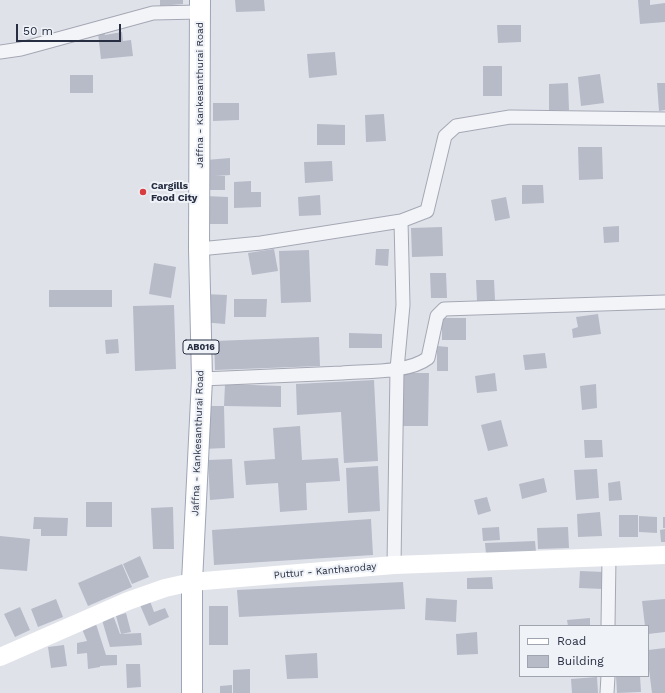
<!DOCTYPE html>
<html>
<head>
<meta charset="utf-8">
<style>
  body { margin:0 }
  #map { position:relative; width:665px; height:693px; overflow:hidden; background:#e0e2ea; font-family:"Work Sans",sans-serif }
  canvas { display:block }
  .legend { position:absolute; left:519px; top:625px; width:130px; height:52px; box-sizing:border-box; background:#eff2f7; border:1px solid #9fa4af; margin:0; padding:5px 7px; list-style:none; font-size:12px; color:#272e42 }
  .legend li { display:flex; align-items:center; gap:8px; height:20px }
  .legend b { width:20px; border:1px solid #9fa4af }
  .scale { position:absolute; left:16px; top:24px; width:105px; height:18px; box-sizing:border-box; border:2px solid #272e42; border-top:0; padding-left:5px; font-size:12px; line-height:14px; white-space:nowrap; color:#272e42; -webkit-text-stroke:3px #eff2f7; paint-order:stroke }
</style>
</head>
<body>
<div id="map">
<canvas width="665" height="693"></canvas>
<ul class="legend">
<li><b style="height:5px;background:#fff"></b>Road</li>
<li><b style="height:11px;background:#b6bbc7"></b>Building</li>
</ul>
<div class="scale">50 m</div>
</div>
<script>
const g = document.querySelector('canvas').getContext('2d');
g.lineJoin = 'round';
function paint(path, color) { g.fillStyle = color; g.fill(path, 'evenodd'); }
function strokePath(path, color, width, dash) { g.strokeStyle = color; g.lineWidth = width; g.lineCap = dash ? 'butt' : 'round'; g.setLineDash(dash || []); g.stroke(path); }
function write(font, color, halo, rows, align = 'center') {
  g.font = font + ' "Work Sans",sans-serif'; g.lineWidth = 4; g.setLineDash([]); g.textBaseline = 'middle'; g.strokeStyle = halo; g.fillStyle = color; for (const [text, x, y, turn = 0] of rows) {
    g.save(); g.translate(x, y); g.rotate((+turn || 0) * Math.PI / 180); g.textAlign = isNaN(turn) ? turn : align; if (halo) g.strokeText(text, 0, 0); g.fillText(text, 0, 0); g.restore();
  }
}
paint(new Path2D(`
  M 160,0 L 183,0 L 183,4 L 160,6 Z
  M 235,0 L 264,0 L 265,11 L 236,12 Z
  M 638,0 L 650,0 L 650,5 L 665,3 L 665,22 L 640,24 Z
  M 497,25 L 521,25 L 521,42 L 498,43 Z
  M 104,32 L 105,35 L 122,32 L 123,41 L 131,40 L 133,56 L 101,59 L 98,33 Z
  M 335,52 L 337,75 L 309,78 L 307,54 Z
  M 483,66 L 502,66 L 502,96 L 483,96 Z
  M 600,74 L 604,103 L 581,106 L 578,77 Z
  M 70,75 L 93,75 L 93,93 L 70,93 Z
  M 568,83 L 569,110 L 549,111 L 549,84 Z
  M 657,83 L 665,83 L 665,110 L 659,111 Z
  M 213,103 L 239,103 L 239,120 L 213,121 Z
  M 384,114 L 386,141 L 366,142 L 365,115 Z
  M 317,124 L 345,125 L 345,145 L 317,145 Z
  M 578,147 L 602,147 L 603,179 L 579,180 Z
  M 230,158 L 230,175 L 215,176 L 225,176 L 225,190 L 204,190 L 206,160 Z
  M 332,161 L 333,181 L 305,183 L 304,162 Z
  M 251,181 L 251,192 L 261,192 L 261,207 L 234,208 L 234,182 Z
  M 522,185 L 543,185 L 544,203 L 522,204 Z
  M 320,195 L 321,215 L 299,216 L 298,197 Z
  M 205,196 L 228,197 L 228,224 L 204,224 Z
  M 506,197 L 510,218 L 495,221 L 491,200 Z
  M 619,226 L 619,242 L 604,243 L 603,227 Z
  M 442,227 L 443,256 L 412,257 L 411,228 Z
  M 274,249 L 278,271 L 252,275 L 248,253 Z
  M 376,249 L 389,249 L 388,266 L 375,265 Z
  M 309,250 L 311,302 L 281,303 L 279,251 Z
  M 154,263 L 176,267 L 171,298 L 149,294 Z
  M 430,273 L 446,273 L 447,298 L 431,298 Z
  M 476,280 L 494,280 L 495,300 L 477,301 Z
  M 49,290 L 112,290 L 112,307 L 49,307 Z
  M 203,294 L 227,295 L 225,324 L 201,322 Z
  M 234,299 L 267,299 L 266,317 L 234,317 Z
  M 174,305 L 176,369 L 135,371 L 133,306 Z
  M 598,314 L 601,334 L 573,338 L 572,329 L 578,327 L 576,317 Z
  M 442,318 L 466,318 L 466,340 L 442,340 Z
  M 349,333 L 382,334 L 382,348 L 349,348 Z
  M 319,337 L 320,366 L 215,370 L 214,341 Z
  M 118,339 L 119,353 L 106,354 L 105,340 Z
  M 437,346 L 448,347 L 448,371 L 437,371 Z
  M 545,353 L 547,368 L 525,370 L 523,355 Z
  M 400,373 L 429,373 L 428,426 L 399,426 Z
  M 495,373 L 497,391 L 477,393 L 475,376 Z
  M 374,380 L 378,461 L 344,463 L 341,412 L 297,415 L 296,384 Z
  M 225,384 L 281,386 L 281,407 L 224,406 Z
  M 596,384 L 597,408 L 582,410 L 580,386 Z
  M 203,406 L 224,406 L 225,448 L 203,449 Z
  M 501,420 L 508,446 L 488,451 L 481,425 Z
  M 300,426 L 302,460 L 338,458 L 340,481 L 306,483 L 307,510 L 280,512 L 278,483 L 246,485 L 244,461 L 275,459 L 273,428 Z
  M 584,440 L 602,440 L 603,457 L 585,458 Z
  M 232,459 L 234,498 L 210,500 L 208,460 Z
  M 378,466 L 380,511 L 348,513 L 346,468 Z
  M 597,469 L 599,498 L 576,500 L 574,470 Z
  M 544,478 L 547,492 L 522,499 L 519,484 Z
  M 620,481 L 622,500 L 609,501 L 608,483 Z
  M 487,497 L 491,511 L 478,515 L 474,500 Z
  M 86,502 L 112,502 L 112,527 L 86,527 Z
  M 173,507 L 174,549 L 153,549 L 151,508 Z
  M 600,512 L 602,536 L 578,537 L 577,514 Z
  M 619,515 L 638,515 L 638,537 L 619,537 Z
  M 639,516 L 657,517 L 657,533 L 639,532 Z
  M 34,517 L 68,518 L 67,536 L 41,536 L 41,529 L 33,529 Z
  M 663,517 L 665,517 L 665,528 L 663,528 Z
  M 371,519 L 373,555 L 214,565 L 212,530 Z
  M 499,527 L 500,540 L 483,541 L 482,528 Z
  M 568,527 L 569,548 L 538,549 L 537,528 Z
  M 665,529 L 665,542 L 661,542 L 660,530 Z
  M 0,536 L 30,539 L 27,571 L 0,569 Z
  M 535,541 L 536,552 L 486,554 L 485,543 Z
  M 140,556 L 149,577 L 132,584 L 123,564 Z
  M 122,564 L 132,587 L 88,606 L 78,583 Z
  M 580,571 L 604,572 L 603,589 L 579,588 Z
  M 492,577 L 493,589 L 467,589 L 467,578 Z
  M 403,582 L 405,609 L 239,617 L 237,590 Z
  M 426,598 L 457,600 L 456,622 L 425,620 Z
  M 56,599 L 63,617 L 38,627 L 31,609 Z
  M 665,599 L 665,632 L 648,634 L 648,626 L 645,626 L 642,601 Z
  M 150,601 L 154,612 L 165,608 L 169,617 L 149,626 L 140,605 Z
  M 209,606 L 228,606 L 228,645 L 209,645 Z
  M 20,607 L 30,630 L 15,637 L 4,614 Z
  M 126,613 L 131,632 L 121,634 L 116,616 Z
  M 113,615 L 120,634 L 141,633 L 142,645 L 110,647 L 102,620 Z
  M 590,618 L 590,626 L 568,626 L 567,620 Z
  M 96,624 L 106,655 L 117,655 L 117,665 L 100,666 L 100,667 L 88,669 L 87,653 L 77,654 L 77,643 L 87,641 L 82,629 Z
  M 477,632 L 478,654 L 457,655 L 456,634 Z
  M 64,645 L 67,666 L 51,668 L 48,647 Z
  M 665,648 L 665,693 L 652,693 L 648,662 L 648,650 Z
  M 317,653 L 318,678 L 287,679 L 285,655 Z
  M 126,664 L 140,664 L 141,687 L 127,688 Z
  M 250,669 L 250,693 L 233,693 L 233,670 Z
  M 616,676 L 640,676 L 641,692 L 617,693 Z
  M 597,677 L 598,693 L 572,693 L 571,679 Z
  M 232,685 L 232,693 L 220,693 L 220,686 Z`), '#b6bbc7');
const street = new Path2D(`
  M 0,52 L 21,49 L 153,13 L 200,12
  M 401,221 L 427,211 L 445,136 L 456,126 L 510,117 L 665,119
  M 199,249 L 261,243 L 401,221 L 403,305 L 397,369 L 394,565
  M 202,379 C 249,377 295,375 342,373 C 366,371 409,373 428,358 L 437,316 L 444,309 L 665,302
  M 608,626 L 609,557
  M 607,693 L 608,676`);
const primary = new Path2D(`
  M 192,693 L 192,582 L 202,379 L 199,249 L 200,0`);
strokePath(street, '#a5a8b4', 15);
strokePath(primary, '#9ea5b6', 22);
strokePath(street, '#f3f4f8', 13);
strokePath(new Path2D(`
  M 0,657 L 128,601 L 165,588 L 192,582 L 394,565 L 665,555`), '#fff', 18);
strokePath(primary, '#fff', 20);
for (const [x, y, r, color] of [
  [143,192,4,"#d83c40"]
]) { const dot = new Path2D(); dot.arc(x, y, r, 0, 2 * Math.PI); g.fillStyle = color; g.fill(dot); strokePath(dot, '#eff2f7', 1.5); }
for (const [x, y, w] of [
  [201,347,36]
]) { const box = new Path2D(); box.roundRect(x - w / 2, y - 7, w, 14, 3); g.fillStyle = '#eff2f7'; g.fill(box); strokePath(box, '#272e42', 1); }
write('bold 9px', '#272e42', null, [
  ["AB016",201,347]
]);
write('10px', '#272e42', '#eff2f7', [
  ["Jaffna - Kankesanthurai Road",200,95,-90],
  ["Jaffna - Kankesanthurai Road",198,443,-88],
  ["Puttur - Kantharoday",325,571,-5]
]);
write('bold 10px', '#272e42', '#eff2f7', [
  ["Cargills",151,186],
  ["Food City",151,198]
], 'left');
</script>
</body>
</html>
